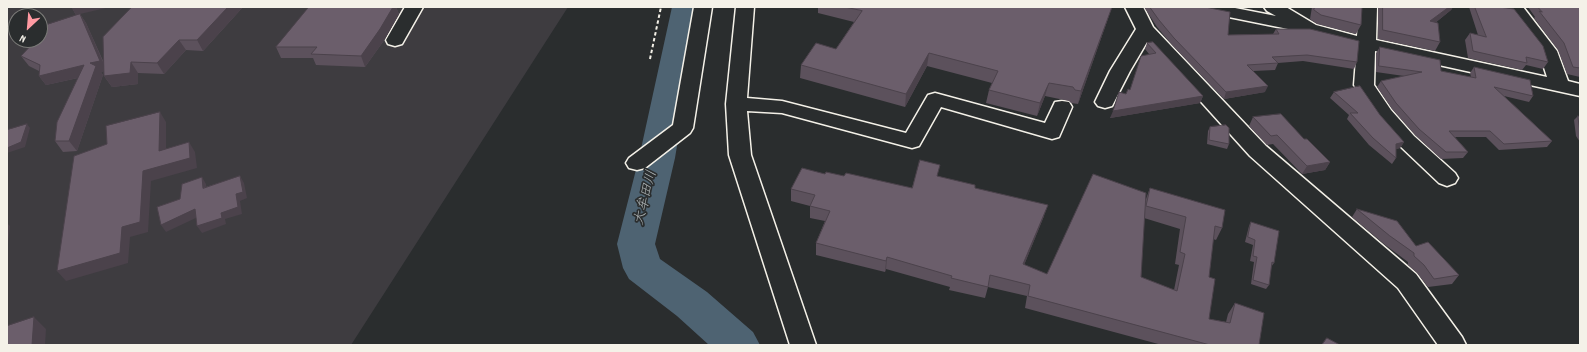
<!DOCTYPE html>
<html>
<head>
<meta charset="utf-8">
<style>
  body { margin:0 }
  #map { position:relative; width:1587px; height:352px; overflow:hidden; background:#2a2d2e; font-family:Dekko,sans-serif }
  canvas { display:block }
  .frame { position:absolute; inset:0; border:8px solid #f4f1e8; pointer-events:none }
  .north { position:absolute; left:8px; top:8px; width:40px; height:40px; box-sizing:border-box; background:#2a2d2e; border:1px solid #7b7b78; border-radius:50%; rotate:206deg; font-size:11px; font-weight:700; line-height:16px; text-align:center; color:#f4f1e8 }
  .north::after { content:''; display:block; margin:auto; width:14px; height:18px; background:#ff9aa2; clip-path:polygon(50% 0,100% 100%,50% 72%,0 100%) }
</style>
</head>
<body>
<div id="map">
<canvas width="1587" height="352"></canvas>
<div class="frame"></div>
<div class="north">N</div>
</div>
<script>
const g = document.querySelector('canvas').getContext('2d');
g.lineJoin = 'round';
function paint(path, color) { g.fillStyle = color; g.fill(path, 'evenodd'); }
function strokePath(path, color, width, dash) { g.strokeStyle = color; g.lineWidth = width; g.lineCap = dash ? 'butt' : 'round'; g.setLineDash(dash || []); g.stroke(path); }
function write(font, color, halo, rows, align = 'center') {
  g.font = font + ' Dekko,"Klee One",sans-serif'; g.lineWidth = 3.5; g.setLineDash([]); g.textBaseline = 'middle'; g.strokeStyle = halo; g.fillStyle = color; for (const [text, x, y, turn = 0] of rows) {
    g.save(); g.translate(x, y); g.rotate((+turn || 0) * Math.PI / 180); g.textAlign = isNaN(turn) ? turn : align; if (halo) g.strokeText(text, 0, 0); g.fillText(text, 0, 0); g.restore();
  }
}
paint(new Path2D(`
  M 7,7 L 568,7 L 351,345 L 7,345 ZM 16,16 L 40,16 L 40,40 L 16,40 Z`), '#3e3c40');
paint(new Path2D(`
  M 672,7 L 700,7 L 675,158 L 655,244 L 660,259 L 707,292 L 753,332 L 760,345 L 709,345 L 677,316 L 629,279 L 623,268 L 617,244 L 639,158 Z`), '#4e6372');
const minor = new Path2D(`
  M 405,7 L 423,7 L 402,44 L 395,46 L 388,44 L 386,40 Z
  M 694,7 L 712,7 L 693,128 L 690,133 L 645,168 L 637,170 L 629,168 L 626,163 L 629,158 L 673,125 Z
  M 736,7 L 754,7 L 747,98 L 782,101 L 906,133 L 928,95 L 935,93 L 1045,123 L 1055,102 L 1062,101 L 1069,102 L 1072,107 L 1059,137 L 1052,139 L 941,107 L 919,146 L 912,148 L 782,113 L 747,111 L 751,155 L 816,345 L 790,345 L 729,155 L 726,104 Z
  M 1125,7 L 1143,7 L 1153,27 L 1266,146 L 1416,274 L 1462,337 L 1466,345 L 1438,345 L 1398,288 L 1250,156 L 1147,42 L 1130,71 L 1112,106 L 1105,108 L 1098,106 L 1095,102 L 1110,71 L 1136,29 Z
  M 1195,7 L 1230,7 L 1276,16 L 1267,11 L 1264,7 L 1286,7 L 1316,25 L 1357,36 L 1359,7 L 1377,7 L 1376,40 L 1547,77 L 1539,52 L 1505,7 L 1523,7 L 1557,51 L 1568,81 L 1580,84 L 1580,96 L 1375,51 L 1374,85 L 1391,110 L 1414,136 L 1455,173 L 1458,178 L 1455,183 L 1447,186 L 1439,183 L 1400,146 L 1377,120 L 1354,85 L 1357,46 L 1304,33 L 1298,29 L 1293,30 L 1204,12 L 1198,11 Z`);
strokePath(minor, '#f4f1e8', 3);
strokePath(new Path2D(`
  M 650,59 L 661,7`), '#f4f1e8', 2, [3.5, 2.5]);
paint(minor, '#2a2d2e');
paint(new Path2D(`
  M 243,7 L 203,51 L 186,50 L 164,74 L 138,73 L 138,84 L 112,87 L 104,76 L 104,71 L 101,72 L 103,75 L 77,151 L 63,152 L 55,141 L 78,78 L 46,85 L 39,76 L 39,71 L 29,66 L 21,56 L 76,15 L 72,8 L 80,14 L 86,23 L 104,63 Z
  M 309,7 L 396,7 L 399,14 L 385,39 L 365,67 L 316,65 L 313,58 L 281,58 L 276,47 Z
  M 818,7 L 1112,7 L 1078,104 L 1071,103 L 1069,101 L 1045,96 L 1037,116 L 986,103 L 989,90 L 992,83 L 927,66 L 905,107 L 800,78 L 801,65 L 836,49 L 854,22 L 818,13 Z
  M 1144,7 L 1205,7 L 1228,35 L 1273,34 L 1276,29 L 1357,62 L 1354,69 L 1303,61 L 1278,63 L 1275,70 L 1253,71 L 1265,92 L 1224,99 L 1172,45 L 1157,27 Z
  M 1312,7 L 1362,7 L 1361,25 L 1356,34 L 1317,24 L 1310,19 Z
  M 1378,7 L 1453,7 L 1451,10 L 1435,23 L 1440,42 L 1435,51 L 1378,39 Z
  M 1469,7 L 1499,7 L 1548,62 L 1543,69 L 1526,65 L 1522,70 L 1468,58 L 1465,40 L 1470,33 L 1478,35 Z
  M 1528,7 L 1580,7 L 1580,77 L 1567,74 L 1558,50 L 1534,18 L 1535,17 Z
  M 1147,43 L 1203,96 L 1200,103 L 1110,118 L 1130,90 L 1149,54 L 1145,49 Z
  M 1380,47 L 1441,71 L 1471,77 L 1470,73 L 1474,67 L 1533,96 L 1529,102 L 1504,96 L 1552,141 L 1547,147 L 1499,150 L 1486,137 L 1455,137 L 1468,152 L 1463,158 L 1441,159 L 1415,135 L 1392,109 L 1377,87 L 1381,81 L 1404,76 L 1376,72 L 1376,53 Z
  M 1334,92 L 1380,115 L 1404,142 L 1400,148 L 1396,149 L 1396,158 L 1392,164 L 1369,145 L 1347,119 L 1349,115 L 1330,98 Z
  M 1578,116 L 1580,117 L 1580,142 L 1576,136 L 1574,120 Z
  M 1253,117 L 1304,139 L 1330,162 L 1325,170 L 1302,174 L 1273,144 L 1267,145 L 1249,126 Z
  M 1210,127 L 1229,144 L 1227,149 L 1207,144 L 1208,131 Z
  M 825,174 L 844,176 L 912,188 L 938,176 L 975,188 L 1044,216 L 1024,265 L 1047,274 L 1146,199 L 1150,188 L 1222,228 L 1216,240 L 1213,239 L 1209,277 L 1209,319 L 1226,322 L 1228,314 L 1235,303 L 1259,345 L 1162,345 L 1025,308 L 1027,296 L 988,287 L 985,298 L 949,290 L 950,287 L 886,269 L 885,272 L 816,255 L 816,243 L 825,221 L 810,218 L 810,206 L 791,201 L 791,189 ZM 1144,218 L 1180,229 L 1175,264 L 1179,265 L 1174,290 L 1141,277 Z
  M 1357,209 L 1459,275 L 1452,284 L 1428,287 L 1417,273 L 1408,265 L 1408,262 L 1384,244 L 1352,217 Z
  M 1251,222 L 1274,263 L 1271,267 L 1269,285 L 1266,289 L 1251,284 L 1254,262 L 1250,261 L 1253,245 L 1245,242 L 1249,226 Z`), '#5c515c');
paint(new Path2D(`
  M 77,7 L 110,7 L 80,14 L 86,23 L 107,71 L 101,72 L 103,75 L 77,151 L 69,141 L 90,63 L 76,15 L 72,8 Z
  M 228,7 L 243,7 L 203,51 L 197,40 Z
  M 393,7 L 396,7 L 399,14 L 385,39 L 365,67 L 361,56 Z
  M 1112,7 L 1078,104 L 1081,91 Z
  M 1449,7 L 1453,7 L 1451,10 L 1425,31 L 1430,21 Z
  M 179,40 L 186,50 L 164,74 L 157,63 Z
  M 929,53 L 927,66 L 905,107 L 906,94 Z
  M 131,62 L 138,73 L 138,84 L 112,87 L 104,76 Z
  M 84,65 L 91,75 L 46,85 L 39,76 Z
  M 1049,83 L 1045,96 L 1037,116 L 1040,103 Z
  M 1268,86 L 1265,92 L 1224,99 L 1226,92 Z
  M 1203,96 L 1200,103 L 1110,118 L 1113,111 Z
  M 160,112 L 166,122 L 166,160 L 159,151 Z
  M 27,124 L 30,128 L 25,147 L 7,153 L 7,148 Z
  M 189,142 L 195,152 L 197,168 L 151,181 L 148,232 L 130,237 L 128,263 L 66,281 L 57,271 L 122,227 L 143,171 Z
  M 1404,142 L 1400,148 L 1392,150 L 1396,144 Z
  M 1330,162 L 1325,170 L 1302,174 L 1307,166 Z
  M 240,176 L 244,183 L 247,198 L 240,201 L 242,214 L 225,219 L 226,224 L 202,233 L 197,226 L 236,194 Z
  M 202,177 L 206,184 L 207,194 L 203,188 Z
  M 1048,205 L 1044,216 L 1020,275 L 1023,264 Z
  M 195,209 L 200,216 L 166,232 L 161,225 Z
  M 7,223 L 10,226 L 7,254 Z
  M 887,257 L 886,269 L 885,272 L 886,261 Z
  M 34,317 L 46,329 L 45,345 L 32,345 Z`), '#4b424b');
const building = new Path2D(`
  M 132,7 L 228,7 L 197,40 L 179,40 L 157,63 L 131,62 L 130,73 L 104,76 L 103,37 Z
  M 309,7 L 393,7 L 380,29 L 361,56 L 311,54 L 317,47 L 276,47 Z
  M 845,7 L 1112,7 L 1081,91 L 1075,90 L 1073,87 L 1049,83 L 1040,103 L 989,90 L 998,71 L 929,53 L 906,94 L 801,65 L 816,43 L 836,49 L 862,11 Z
  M 1150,7 L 1205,7 L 1230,12 L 1228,35 L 1279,34 L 1276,29 L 1310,29 L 1359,41 L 1357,62 L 1307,55 L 1272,57 L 1278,63 L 1247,65 L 1268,86 L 1226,92 L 1174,38 L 1159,20 Z
  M 1315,7 L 1362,7 L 1361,25 L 1321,15 L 1314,10 Z
  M 1383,7 L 1449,7 L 1430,21 L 1438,23 L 1440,42 L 1383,30 Z
  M 1475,7 L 1499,7 L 1514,9 L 1543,46 L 1548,62 L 1526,57 L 1527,63 L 1473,51 L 1470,33 L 1486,37 Z
  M 1538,7 L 1580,7 L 1580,68 L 1573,67 L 1564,43 L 1539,11 L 1542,12 Z
  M 80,14 L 100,61 L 90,63 L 96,66 L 69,141 L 55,141 L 57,122 L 84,65 L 39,76 L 40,65 L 21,56 L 36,40 L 40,40 L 40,27 Z
  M 1153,42 L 1203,96 L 1113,111 L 1119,92 L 1126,94 L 1128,89 L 1130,90 L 1141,56 L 1156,53 L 1147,43 Z
  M 1380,47 L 1440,60 L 1441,71 L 1476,78 L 1474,67 L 1530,80 L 1533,96 L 1494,87 L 1552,141 L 1504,144 L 1490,131 L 1449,131 L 1468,152 L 1446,152 L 1419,129 L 1396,103 L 1381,81 L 1422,72 L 1379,66 Z
  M 1360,86 L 1380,115 L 1404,142 L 1396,144 L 1396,158 L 1373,138 L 1350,113 L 1358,113 L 1334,92 Z
  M 160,112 L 159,151 L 189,142 L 190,158 L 143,171 L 140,222 L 122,227 L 120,253 L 57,271 L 74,156 L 107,144 L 106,126 Z
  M 1281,114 L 1304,139 L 1307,139 L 1330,162 L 1307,166 L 1277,135 L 1271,136 L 1253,117 Z
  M 1578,116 L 1580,117 L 1580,131 Z
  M 27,124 L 21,142 L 7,148 L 7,130 Z
  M 1226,125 L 1229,128 L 1229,144 L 1209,140 L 1210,127 Z
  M 920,160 L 940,165 L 937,176 L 975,185 L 975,188 L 1048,205 L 1023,264 L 1047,274 L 1093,174 L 1146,193 L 1141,277 L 1177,291 L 1185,254 L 1180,252 L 1186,217 L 1146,206 L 1150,188 L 1225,210 L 1222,228 L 1215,226 L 1209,277 L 1215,279 L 1209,319 L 1230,323 L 1235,303 L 1264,313 L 1259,345 L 1210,345 L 1028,296 L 1030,285 L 990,275 L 988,287 L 951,278 L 952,276 L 887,257 L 886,261 L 816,243 L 830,211 L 810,206 L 815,195 L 791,189 L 802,168 L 825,174 L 826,172 L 844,176 L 846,173 L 912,188 Z
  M 240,176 L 243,192 L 236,194 L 238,207 L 221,213 L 222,218 L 197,226 L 195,209 L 161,225 L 157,207 L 180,199 L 182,184 L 202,177 L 203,188 Z
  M 1357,209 L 1397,221 L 1416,246 L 1428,242 L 1459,275 L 1434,279 L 1424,265 L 1414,256 L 1414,253 L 1390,236 Z
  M 1251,222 L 1279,231 L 1274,263 L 1272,262 L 1269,285 L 1253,280 L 1257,257 L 1253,256 L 1255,240 L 1248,237 Z
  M 34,317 L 32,345 L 7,345 L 7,326 Z
  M 1327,338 L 1340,345 L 1322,345 Z`);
paint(building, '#6b5e6b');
strokePath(building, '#4b424b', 1);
write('italic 14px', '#b2b8b9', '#2a2d2e', [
  ["大牟田川",647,198,-76]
]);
</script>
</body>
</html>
